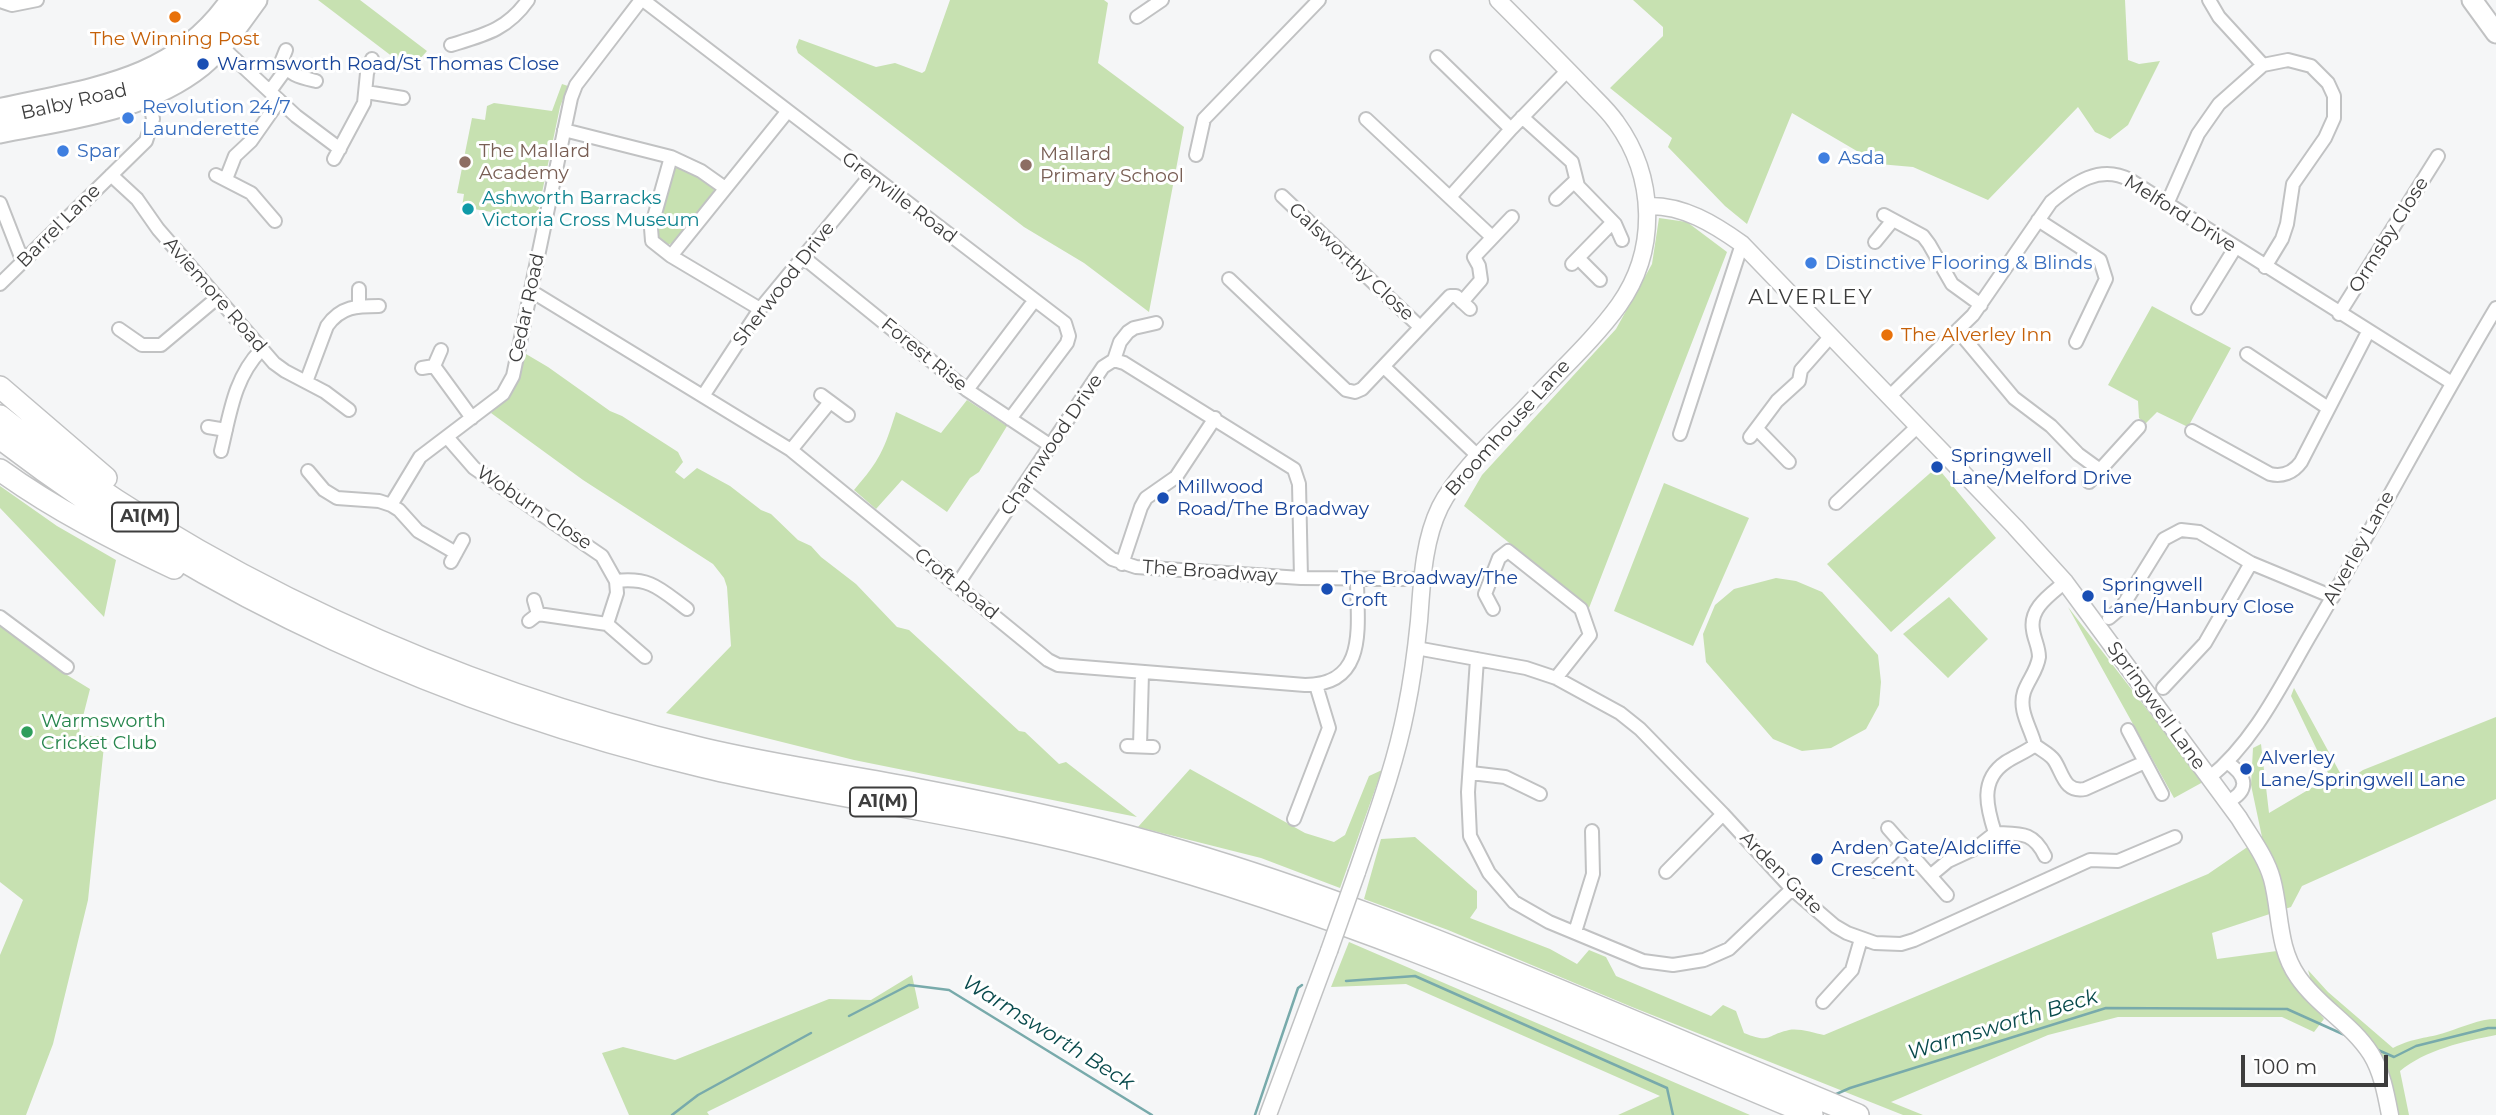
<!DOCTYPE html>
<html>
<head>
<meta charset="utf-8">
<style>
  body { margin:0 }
  #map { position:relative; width:2496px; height:1115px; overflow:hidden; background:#f5f6f7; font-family:Montserrat,sans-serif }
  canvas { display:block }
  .scale { position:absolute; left:2241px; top:1055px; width:147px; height:32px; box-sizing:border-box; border:4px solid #3d3d3d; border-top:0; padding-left:9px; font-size:21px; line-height:24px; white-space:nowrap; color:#3d3d3d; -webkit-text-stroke:5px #fff; paint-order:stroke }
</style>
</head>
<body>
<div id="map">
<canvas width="2496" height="1115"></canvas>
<div class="scale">100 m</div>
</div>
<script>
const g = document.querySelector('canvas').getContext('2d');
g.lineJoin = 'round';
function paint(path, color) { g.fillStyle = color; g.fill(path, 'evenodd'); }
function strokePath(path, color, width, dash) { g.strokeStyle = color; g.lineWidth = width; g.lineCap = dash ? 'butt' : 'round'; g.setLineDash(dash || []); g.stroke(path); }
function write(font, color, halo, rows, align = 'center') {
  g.font = font + ' Montserrat,sans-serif'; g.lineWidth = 6; g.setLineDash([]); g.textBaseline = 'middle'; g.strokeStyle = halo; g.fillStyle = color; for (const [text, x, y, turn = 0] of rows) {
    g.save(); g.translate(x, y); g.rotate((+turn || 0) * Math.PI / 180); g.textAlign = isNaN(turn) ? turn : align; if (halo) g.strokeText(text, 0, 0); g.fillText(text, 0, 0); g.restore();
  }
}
paint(new Path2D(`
  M 318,0 L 360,0 L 427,51 L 410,70 Z
  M 950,0 L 1104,0 L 1108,3 L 1098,63 L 1184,127 L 1149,312 L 1084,263 L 1024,227 L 798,53 L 796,47 L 799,39 L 876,67 L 895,63 L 922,73 L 925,71 Z
  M 1633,0 L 2125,0 L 2128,60 L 2139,64 L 2160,61 L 2128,125 L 2110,139 L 2095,132 L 2078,107 L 1988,200 L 1913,167 L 1879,164 L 1792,113 L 1747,224 L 1725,206 L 1668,147 L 1672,138 L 1610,88 L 1663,36 L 1663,27 Z
  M 562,84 L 568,86 L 560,107 L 535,226 L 527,218 L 462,207 L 464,194 L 457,193 L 472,118 L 485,120 L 487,106 L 494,103 L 552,111 Z
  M 684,167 L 712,183 L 714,190 L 712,197 L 676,242 L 664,246 L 654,233 L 671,173 L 675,168 Z
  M 1659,218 L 1687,222 L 1727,252 L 1589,608 L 1464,506 L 1482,475 L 1616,329 L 1652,264 Z
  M 2152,306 L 2231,348 L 2188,427 L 2157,412 L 2145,424 L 2139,418 L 2138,401 L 2108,385 Z
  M 526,354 L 548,367 L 610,411 L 622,416 L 678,452 L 683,462 L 675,472 L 684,479 L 697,468 L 730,486 L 761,510 L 771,514 L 798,540 L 811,546 L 821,557 L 856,584 L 897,627 L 909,630 L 1019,731 L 1025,732 L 1059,764 L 1066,762 L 1137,817 L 854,760 L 666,713 L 731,646 L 727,587 L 724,578 L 713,564 L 583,480 L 491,413 L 516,385 Z
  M 967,400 L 1007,426 L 979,472 L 970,478 L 947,512 L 902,480 L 876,509 L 854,490 C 880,460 884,450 896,412 L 941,433 Z
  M 1937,467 L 1996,538 L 1891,632 L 1827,564 Z
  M 1664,483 L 1749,518 L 1693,646 L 1614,611 Z
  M 0,486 L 57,526 L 116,560 L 104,617 L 0,508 Z
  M 1776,578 L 1796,581 L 1822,592 L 1878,655 L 1881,682 L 1879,705 L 1866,729 L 1831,748 L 1802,751 L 1773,739 L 1706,662 L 1703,634 L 1715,605 L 1734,589 Z
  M 1949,597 L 1988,639 L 1948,678 L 1903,634 Z
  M 2068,607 L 2203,782 L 2174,798 Z
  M 0,624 L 67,675 L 90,689 L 78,736 L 105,736 L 88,900 L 53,1044 L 26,1115 L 0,1115 L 0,955 L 23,900 L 0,882 Z
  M 2294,688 L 2345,782 L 2363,770 L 2496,717 L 2496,799 L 2302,886 L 2291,907 L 2212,933 L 2217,959 L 2277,951 L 2299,988 L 2324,1019 L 2314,1032 L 2282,1017 L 2118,1017 L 2048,1035 L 1891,1102 L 1923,1115 L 1903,1115 L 1632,1007 L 1448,930 L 1364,899 L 1381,839 L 1415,837 L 1477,891 L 1477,908 L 1470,918 L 1550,949 L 1577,964 L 1589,950 L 1606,957 L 1616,976 L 1711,1016 L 1723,1005 L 1736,1011 L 1744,1033 C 1771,1044 1766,1035 1789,1030 C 1799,1028 1814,1033 1824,1035 L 2208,874 L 2262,837 L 2251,785 L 2253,748 L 2261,744 L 2269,813 L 2330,777 L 2291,696 Z
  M 1190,769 L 1305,833 L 1334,842 L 1345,835 L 1369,776 L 1382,770 L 1340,888 L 1261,858 L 1138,827 Z
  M 1349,942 L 1750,1115 L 1618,1115 L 1660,1096 L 1406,984 L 1331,987 Z
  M 2308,970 L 2328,992 L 2393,1048 C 2415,1037 2426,1039 2447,1032 C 2463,1027 2479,1019 2496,1019 L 2496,1035 C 2465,1041 2425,1050 2400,1071 L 2409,1115 L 2397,1115 L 2384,1059 L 2311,981 Z
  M 912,975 L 919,1008 L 707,1112 L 709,1115 L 629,1115 L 602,1053 L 623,1047 L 675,1060 L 829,999 L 871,1000 Z`), '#c7e1b1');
strokePath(new Path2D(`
  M 1346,981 L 1415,976 L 1667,1088 L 1673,1115
  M 849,1016 L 909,985 L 949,990 L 1152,1115
  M 2378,1050 L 2394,1057 L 2416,1046 L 2488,1028 L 2496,1028
  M 1834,1095 L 1850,1088 L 2106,1008 L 2287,1009 L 2347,1036
  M 672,1115 L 698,1095 L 811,1033
  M 1255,1115 L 1298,988 L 1302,985`), '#78aaab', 2.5);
const street = new Path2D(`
  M 643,0 L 1065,323 L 1069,336 L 1067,343 L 1010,419
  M 2209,0 L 2219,17 L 2263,65
  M 0,1 L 12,5 L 37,0
  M 1137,17 L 1162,0
  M 451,45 C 484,35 507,30 528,0
  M 222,47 L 296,116 L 340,149
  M 286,50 L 282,60 C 286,75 303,78 316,81
  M 1437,57 L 1511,129
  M 270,91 L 286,69
  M 366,92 L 403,98
  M 0,105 C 87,85 170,79 226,0
  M 1522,117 L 1572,162 L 1578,186 L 1615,224 L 1622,240
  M 1366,119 L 1492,237
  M 564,130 L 671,157 L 701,171 L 725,188
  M 1196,155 L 1204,119 L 1319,0
  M 671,157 L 651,228 L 652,241 L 671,256 L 760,309
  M 334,159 L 364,103 L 367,73 L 372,59
  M 111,175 L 137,199 L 158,229 L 274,363 L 285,371 L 325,392 L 349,410
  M 216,175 L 251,193 L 275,221
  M 226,179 L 235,156 L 251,141 L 279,101
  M 1282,196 L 1420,327
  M 1450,197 L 1511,129 L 1568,70
  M 1556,199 L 1575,181
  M 0,203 L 23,262
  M 2167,204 L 2198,134 L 2219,104 L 2263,65 L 2288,60 L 2311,66 L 2328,83 L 2334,96 L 2334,118 L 2325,138 L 2293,184 L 2287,224 L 2282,239 L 2265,267
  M 1884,215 L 1923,236 L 1929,244 L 1952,284 L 1981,305
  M 2038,220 L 2100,260 L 2106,279 L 2076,342
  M 1875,242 L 1893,220
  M 671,256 L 787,112
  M 803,257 L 967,390 L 1051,446
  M 1578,258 L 1600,280
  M 1572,264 L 1613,222
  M 1229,279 L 1346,390 L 1355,392 L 1362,389 L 1450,296 L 1456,296 L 1470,309
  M 0,284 L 146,141 L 153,119 L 149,97
  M 359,289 L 359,306
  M 531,291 L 791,450 L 1048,660 L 1058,665 L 1305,685 C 1369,685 1357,624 1357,579
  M 1462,302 L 1481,280 L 1479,266 L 1474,257 L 1512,217
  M 2198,308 L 2235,248
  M 2339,314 L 2438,156
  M 119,329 L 142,345 L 161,345 L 217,298
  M 1959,332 L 2014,398 L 2051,426 L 2078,454 L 2100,470
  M 2247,354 L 2328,408
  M 1114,360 L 1124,363 L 1294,469 L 1299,484 L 1301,578
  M 434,366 L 472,418
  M 1384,367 L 1479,457
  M 422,368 L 434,366 L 441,350
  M 306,382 L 327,326 C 341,306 357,306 379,306
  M 967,390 L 1034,301
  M 821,395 L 848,415
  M 703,396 L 760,309 L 870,176
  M 1889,397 L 1973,315 L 2051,202 C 2074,183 2100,164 2130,180 L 2452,383
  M 208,427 L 226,430
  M 1757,429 L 1789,462
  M 2192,431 L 2270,474 C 2282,477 2293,473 2301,462 L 2368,332
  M 1680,434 L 1742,244
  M 447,437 L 474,468 L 602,556 L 616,581 L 617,593 L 607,624
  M 1750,437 L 1777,401 L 1799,381 L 1801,370 L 1830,337
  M 791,450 L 830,402
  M 221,451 C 230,414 234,378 261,350
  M 308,471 L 324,490 L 337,498 L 379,501 L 391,505 L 399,510 L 418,531 L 456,553
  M 2089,482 L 2139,427
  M 1023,489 L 1112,559 L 1136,567 L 1301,578 L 1423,579
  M 1836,503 L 1917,427
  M 391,505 L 420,457 L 503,394 L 513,376 L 571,98 L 576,85 L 641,0
  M 451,562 L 463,540
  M 1122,564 L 1141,507 L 1146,498 L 1176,477 L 1215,418
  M 616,581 C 651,577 660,589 687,609
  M 957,585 L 1103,367 L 1114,360 L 1120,342 L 1128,332 L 1134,328 L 1156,323
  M 1493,609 L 1485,594 L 1499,558 L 1508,551 L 1581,609 L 1590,635 L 1556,678
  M 538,614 L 607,624 L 645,657
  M 0,617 L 67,667
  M 2109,618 L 2122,607 L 2164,539 L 2181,530 L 2199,532 L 2251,563 L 2333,597
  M 529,621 L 538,614 L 534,600
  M 1416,648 L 1526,668 L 1556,678 L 1620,713 L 1640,729 L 1723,814 L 1792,889 L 1835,926 L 1847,933 L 1875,943 L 1901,944 L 1914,940 L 2090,860 L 2118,861 L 2175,837
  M 1477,659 L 1468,792 L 1470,836 L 1489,873 L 1514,902 L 1549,922 L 1643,961 L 1673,965 L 1704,960 L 1729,949 L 1792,889
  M 2163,688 L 2205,643 L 2251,563
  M 2128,730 L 2162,794
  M 2035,745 C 2041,750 2050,754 2054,760 C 2063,773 2064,793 2085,789 L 2145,762
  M 1127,746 L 1153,747
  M 1140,746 L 1142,673
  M 1471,773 L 1505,777 L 1540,794
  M 2209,778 C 2256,740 2282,683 2312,632 C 2375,525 2432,415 2496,308
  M 2227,802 C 2250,791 2247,776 2228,763
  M 1294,819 L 1329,728 L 1316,685
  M 1888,828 L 1947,895
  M 1995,833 C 1987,808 1979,780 2006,762 C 2015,756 2026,752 2035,745 C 2031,728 2018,711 2024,692 C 2028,680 2037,671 2039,657 C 2039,647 2034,639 2033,630 C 2029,608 2050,595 2065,582
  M 1874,871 L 1902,844
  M 1666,872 L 1723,814
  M 1930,876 L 1948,861 L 1976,848 L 1995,833 C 2020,834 2033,831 2045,856
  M 1575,932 L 1593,874 L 1592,831
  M 1823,1002 L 1852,970 L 1861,939`);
const secondary = new Path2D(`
  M 1648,206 C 1683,205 1714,224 1742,244 L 2015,527 L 2065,582 L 2239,818 C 2251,838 2266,857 2272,879 C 2281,912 2277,947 2298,977 C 2318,1006 2352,1024 2371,1054 C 2382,1072 2386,1094 2390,1115
  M 1357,872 C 1375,819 1395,766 1406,710 C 1412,681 1416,651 1419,621 C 1422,583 1423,542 1440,507 C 1457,473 1499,435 1526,407 C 1556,374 1593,341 1619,305 C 1658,250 1656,177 1616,122 C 1607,109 1594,98 1584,87 C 1556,58 1527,29 1498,0
  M 1268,1115 L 1329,951`);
const primary = new Path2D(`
  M 2472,0 L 2496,33
  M 0,119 C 100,99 176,90 239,2
  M 0,133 C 69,119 146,111 202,66 C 224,48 240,23 257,0`);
const highway = new Path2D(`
  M 0,387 L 106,478
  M 0,416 C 199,576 456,690 703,749 C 775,766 848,776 920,790 C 1009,807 1098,826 1184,852 C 1313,890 1437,940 1561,991 C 1660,1033 1759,1074 1858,1115
  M 0,438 C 206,597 452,707 705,767 C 845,800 988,816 1126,855 C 1364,920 1586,1021 1812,1115
  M 0,470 C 54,509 113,539 174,568`);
strokePath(street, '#c1c2c3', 16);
strokePath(secondary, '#c1c2c3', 19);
strokePath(primary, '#c1c2c3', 23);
strokePath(highway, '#c1c2c3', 24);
strokePath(street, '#fff', 12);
strokePath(secondary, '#fff', 16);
strokePath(primary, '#fff', 19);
strokePath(highway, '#fff', 21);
const secondaryBridge = new Path2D(`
  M 1329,951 L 1357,872`);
strokePath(secondaryBridge, '#c1c2c3', 19, []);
strokePath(secondaryBridge, '#fff', 16);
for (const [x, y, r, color] of [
  [175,17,7,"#e8710a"],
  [203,64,7,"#1a4fb4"],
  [128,118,7,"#3f7fe0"],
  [63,151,7,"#3f7fe0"],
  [1824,158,7,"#3f7fe0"],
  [465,162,7,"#8d6e63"],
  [1026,165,7,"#8d6e63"],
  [468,209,7,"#0f9aa8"],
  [1811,263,7,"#3f7fe0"],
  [1887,335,7,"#e8710a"],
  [1937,467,7,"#1a4fb4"],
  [1163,498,7,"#1a4fb4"],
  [1327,589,7,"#1a4fb4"],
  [2088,596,7,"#1a4fb4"],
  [27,732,7,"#2e9e5b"],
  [2246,769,7,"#1a4fb4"],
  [1817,859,7,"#1a4fb4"]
]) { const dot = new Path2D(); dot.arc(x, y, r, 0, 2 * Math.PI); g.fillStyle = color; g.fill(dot); strokePath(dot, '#fff', 2.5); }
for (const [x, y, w] of [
  [145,517,66],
  [883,802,66]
]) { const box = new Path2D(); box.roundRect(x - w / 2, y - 14.5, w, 29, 5); g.fillStyle = '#fff'; g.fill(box); strokePath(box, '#3d3d3d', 2); }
write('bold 18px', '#3d3d3d', null, [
  ["A1(M)",145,517],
  ["A1(M)",883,802]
]);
write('19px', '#c56008', '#fff', [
  ["The Winning Post",175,39],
  ["The Alverley Inn",1901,335,"left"]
]);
write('19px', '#164399', '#fff', [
  ["Warmsworth Road/St Thomas Close",217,64],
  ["Springwell",1951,456],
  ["Lane/Melford Drive",1951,478],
  ["Millwood",1177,487],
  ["Road/The Broadway",1177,509],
  ["The Broadway/The",1341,578],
  ["Croft",1341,600],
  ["Springwell",2102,585],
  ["Lane/Hanbury Close",2102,607],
  ["Alverley",2260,758],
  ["Lane/Springwell Lane",2260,780],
  ["Arden Gate/Aldcliffe",1831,848],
  ["Crescent",1831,870]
], 'left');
write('19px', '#3d3d3d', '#fff', [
  ["Balby Road",74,102,-13],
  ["Grenville Road",899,198,37],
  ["Melford Drive",2180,214,32],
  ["Barrel Lane",59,226,-45],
  ["Ormsby Close",2389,235,-58],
  ["Galsworthy Close",1351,262,43],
  ["Sherwood Drive",784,284,-52],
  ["Aviemore Road",215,295,49],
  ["Cedar Road",527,308,-78],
  ["Forest Rise",924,355,39],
  ["Broomhouse Lane",1508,428,-48],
  ["Charnwood Drive",1052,445,-56],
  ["Woburn Close",534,508,34],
  ["Alverley Lane",2359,548,-61],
  ["The Broadway",1210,572,4],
  ["Croft Road",956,584,39],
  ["Springwell Lane",2156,706,54],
  ["Arden Gate",1781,873,45]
]);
write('19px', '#366cbe', '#fff', [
  ["Revolution 24/7",142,107],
  ["Launderette",142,129],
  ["Spar",77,151],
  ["Asda",1838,158],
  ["Distinctive Flooring & Blinds",1825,263]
], 'left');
write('19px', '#785e54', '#fff', [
  ["The Mallard",479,151],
  ["Academy",479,173],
  ["Mallard",1040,154],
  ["Primary School",1040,176]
], 'left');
write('19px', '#0d838f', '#fff', [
  ["Ashworth Barracks",482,198],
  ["Victoria Cross Museum",482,220]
], 'left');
write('19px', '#27864d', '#fff', [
  ["Warmsworth",41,721],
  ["Cricket Club",41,743]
], 'left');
g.letterSpacing = '2px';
write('21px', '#3d3d3d', '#fff', [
  ["ALVERLEY",1811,298]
]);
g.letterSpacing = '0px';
write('italic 21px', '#084a4c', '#fff', [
  ["Warmsworth Beck",2003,1025,-17],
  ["Warmsworth Beck",1048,1033,32]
]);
</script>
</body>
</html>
